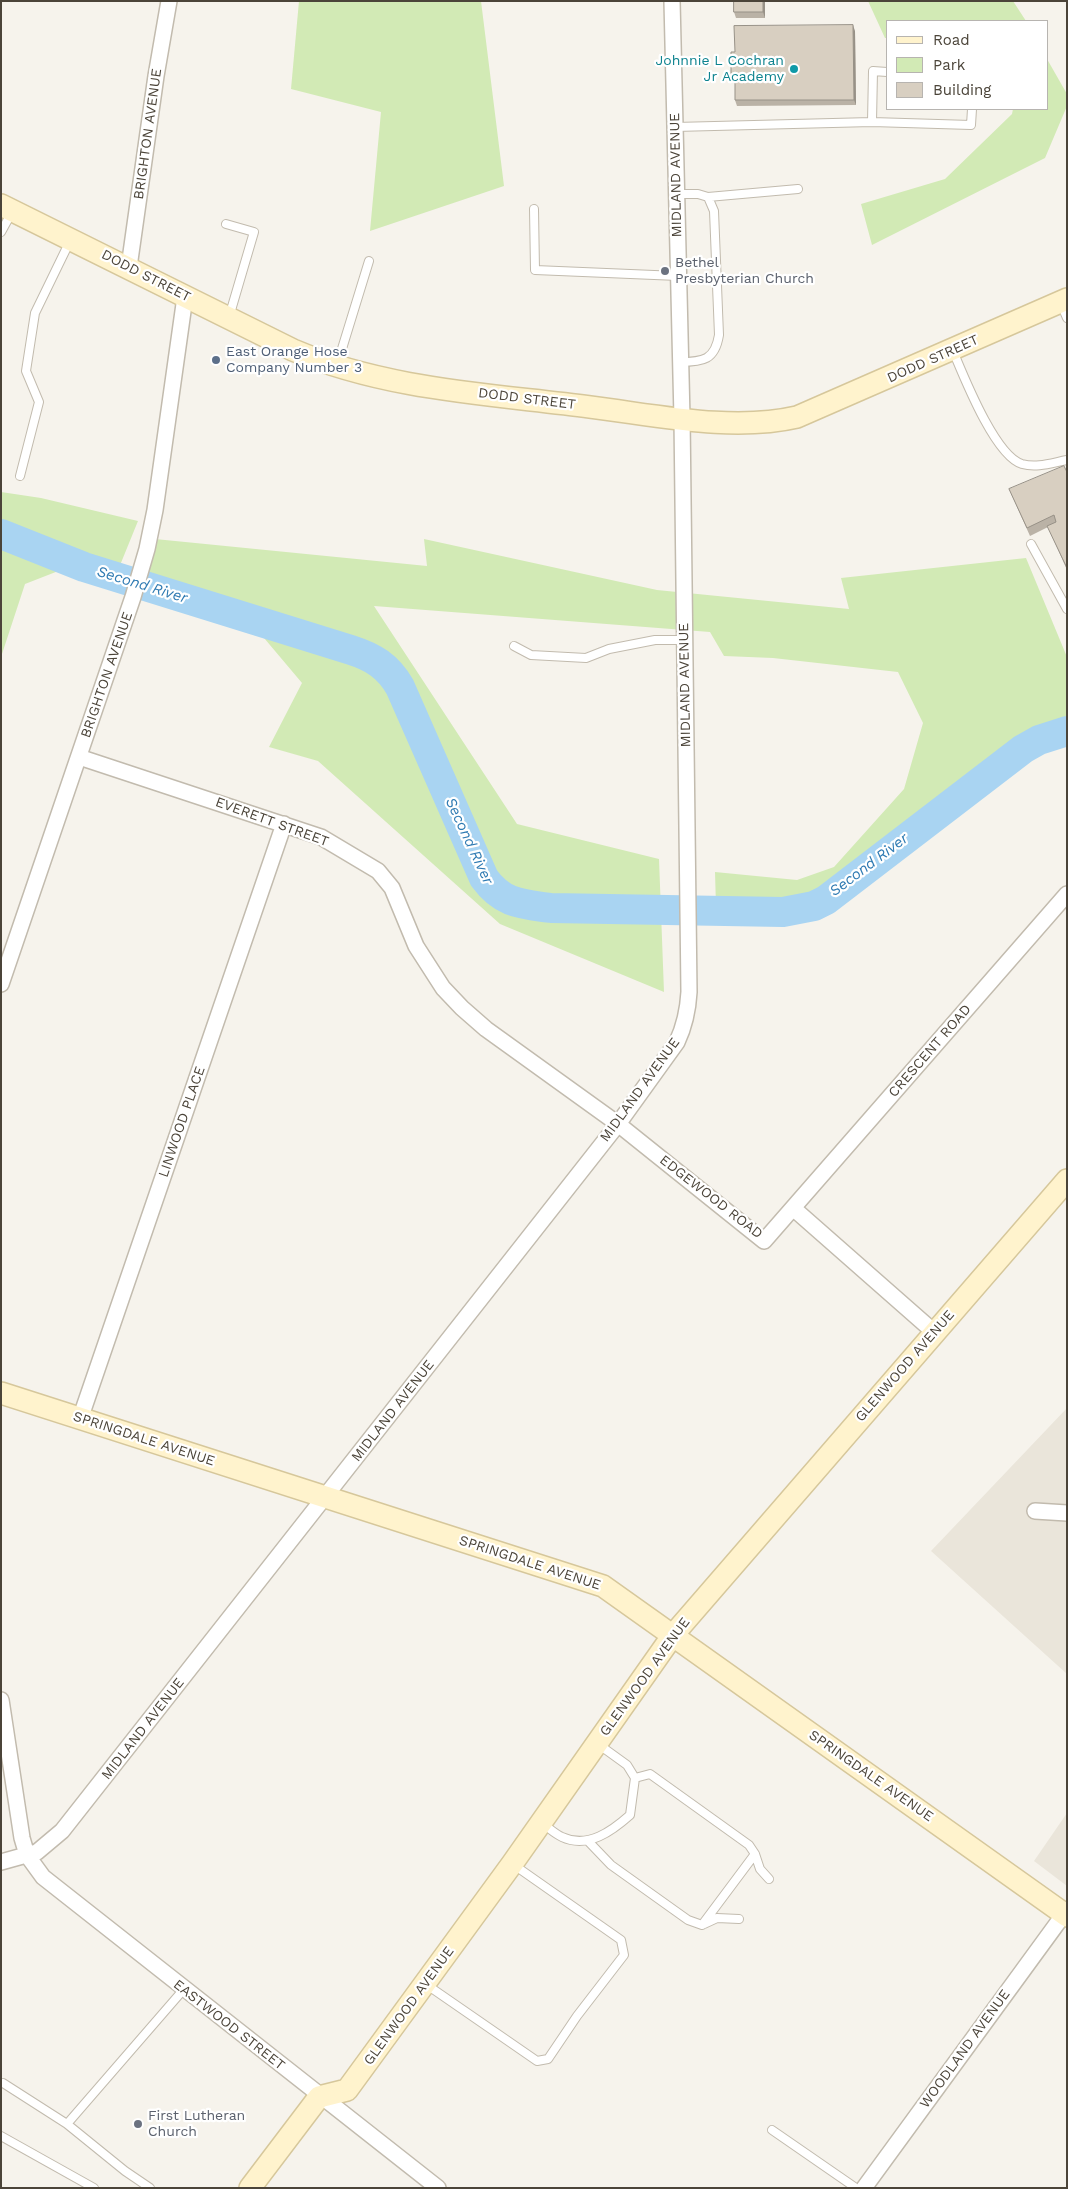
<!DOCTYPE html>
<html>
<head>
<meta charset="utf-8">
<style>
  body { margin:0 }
  #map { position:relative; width:1068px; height:2189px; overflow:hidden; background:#f6f3ec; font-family:"Work Sans",sans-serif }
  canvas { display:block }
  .frame { position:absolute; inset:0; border:2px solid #4b4439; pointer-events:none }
  .legend { position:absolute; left:886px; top:20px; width:162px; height:90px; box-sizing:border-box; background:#fff; border:1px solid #b7b4b0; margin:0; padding:6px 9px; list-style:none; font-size:15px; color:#4b4439 }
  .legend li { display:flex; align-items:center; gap:10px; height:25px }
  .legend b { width:25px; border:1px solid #b7b4b0 }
</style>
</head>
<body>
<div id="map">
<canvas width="1068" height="2189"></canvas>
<div class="frame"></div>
<ul class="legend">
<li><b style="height:6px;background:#fff3cd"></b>Road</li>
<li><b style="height:14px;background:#d2eab5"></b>Park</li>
<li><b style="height:14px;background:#d8cfc1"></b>Building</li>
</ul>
</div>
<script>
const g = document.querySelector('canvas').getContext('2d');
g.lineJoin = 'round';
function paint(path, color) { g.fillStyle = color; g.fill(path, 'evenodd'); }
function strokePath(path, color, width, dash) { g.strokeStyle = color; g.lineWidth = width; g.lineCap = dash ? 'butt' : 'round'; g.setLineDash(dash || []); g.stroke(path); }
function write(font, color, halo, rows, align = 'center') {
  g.font = font + ' "Work Sans",sans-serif'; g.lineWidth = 4.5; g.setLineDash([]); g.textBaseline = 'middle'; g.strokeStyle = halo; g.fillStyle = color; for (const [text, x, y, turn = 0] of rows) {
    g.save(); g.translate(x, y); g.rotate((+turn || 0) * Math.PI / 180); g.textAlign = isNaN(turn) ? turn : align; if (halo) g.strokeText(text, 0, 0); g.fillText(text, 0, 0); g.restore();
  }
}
paint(new Path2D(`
  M 1067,1408 L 1067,1674 L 931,1551 Z
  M 1067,1813 L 1067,1886 L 1034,1861 Z`), '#eae5da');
paint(new Path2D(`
  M 299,1 L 481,1 L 504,186 L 370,231 L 381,112 L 291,89 Z
  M 868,1 L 1013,1 L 1026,21 L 887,21 L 887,38 L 885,38 Z
  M 1047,59 L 1067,94 L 1067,106 L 1045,158 L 872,245 L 861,204 L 945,179 L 1012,114 L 1013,109 L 1047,109 Z
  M 1,492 L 41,498 L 138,521 L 114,580 L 66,568 L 25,584 L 1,657 Z
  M 155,539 L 427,566 L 424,539 L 657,590 L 849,609 L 841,578 L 1026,558 L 1067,657 L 1067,738 L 1063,738 L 824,906 L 716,907 L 715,872 L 797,880 L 834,867 L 904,789 L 923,723 L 898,672 L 773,658 L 724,656 L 710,632 L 374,606 L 517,824 L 659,859 L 664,992 L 500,924 L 318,761 L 269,747 L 302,683 L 259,632 L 139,595 Z`), '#d2eab5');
strokePath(new Path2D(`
  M 1,534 L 84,567 L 351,650 C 373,657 388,666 400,687 L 484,878 C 503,904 521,904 551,908 L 783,912 L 814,906 L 826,900 L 1023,749 L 1039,740 L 1067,731`), '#a9d4f2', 30);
const lane = new Path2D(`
  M 872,122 L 873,71 L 887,72
  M 675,127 L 872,122 L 971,125 L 972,109
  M 677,194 L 698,194 L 708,197 L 714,211 L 719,335 C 715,360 703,362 680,362
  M 708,197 L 798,189
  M 534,209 L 535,270 L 678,276
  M 226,224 L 254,232 L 229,317
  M 1,232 L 12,212
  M 1061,304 L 1067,318
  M 953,351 C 964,377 995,456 1022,464 C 1037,468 1051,463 1067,460
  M 337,365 L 369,261
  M 20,476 L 39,402 L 26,371 L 35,313 L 70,241
  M 1031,544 L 1067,609
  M 514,646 L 531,655 L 586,658 L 609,649 L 655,640 L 685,640
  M 543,1824 C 549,1828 555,1834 562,1837 C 588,1849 612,1831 630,1815 L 635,1778 L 627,1765 L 598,1744
  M 588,1841 L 611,1865 L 688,1920 L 702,1925 L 755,1854 L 749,1845 L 650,1774 L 635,1778
  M 755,1854 L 760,1869 L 769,1879
  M 704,1924 L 717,1918 L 739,1919
  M 427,1985 L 537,2061 L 548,2059 L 577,2016 L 624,1955 L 621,1940 L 514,1865
  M 3,2083 L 67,2124
  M 772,2130 L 856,2188
  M 1,2136 L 94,2188
  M 150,2188 L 125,2171 L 67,2124 L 184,1989`);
const street = new Path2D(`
  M 129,267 L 156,76 L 169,1
  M 79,757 L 321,837 L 378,871 L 392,888 L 416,946 L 443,988 L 462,1008 L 486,1029 L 618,1124 L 764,1241 L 1067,894
  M 1,984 L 133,597 L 147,549 L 155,510 L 185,297
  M 793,1208 L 934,1332
  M 80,1419 L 284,824
  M 1035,1511 L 1067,1513
  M 1,1700 L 22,1838 L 27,1855 L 43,1877 L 438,2188
  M 1,1862 L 37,1852 L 62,1831 L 618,1124 L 677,1042 C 685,1025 688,1010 689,992 L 682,418 L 672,1
  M 864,2188 L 1067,1910`);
const secondary = new Path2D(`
  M 1,205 L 293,350 C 387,390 491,394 590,407 C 656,415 732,432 797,417 L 1067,299
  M 1,1393 L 603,1586 L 1067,1916
  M 250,2188 L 319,2097 L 347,2090 L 512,1864 L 673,1635 L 1067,1180`);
strokePath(lane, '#c2bbae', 10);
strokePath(street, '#c2bbae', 18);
strokePath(secondary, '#d6c79b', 24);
strokePath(lane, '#fff', 8);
strokePath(street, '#fff', 15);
strokePath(secondary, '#fff3cd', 21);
paint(new Path2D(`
  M 765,1 L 765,18 L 736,18 L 734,12 Z
  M 855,31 L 856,105 L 737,106 L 735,100 L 735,81 L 733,81 L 731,75 L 735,52 Z
  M 1067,472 L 1067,570 L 1048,527 L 1030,536 L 1009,489 Z`), '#bab2a6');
paint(new Path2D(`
  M 763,1 L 765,1 L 765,18 L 763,12 Z
  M 853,25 L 855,31 L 856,105 L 854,100 Z`), '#979187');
const building = new Path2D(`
  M 734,1 L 763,1 L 763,12 L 734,12 Z
  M 853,25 L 854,100 L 735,100 L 735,75 L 731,75 L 731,52 L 735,52 L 734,26 Z
  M 1064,466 L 1067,472 L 1067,568 L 1047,526 L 1056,522 L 1054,515 L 1027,528 L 1009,489 Z`);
paint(building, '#d8cfc1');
strokePath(building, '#979187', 1);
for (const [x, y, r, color] of [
  [794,69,5,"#0f9aa8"],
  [665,271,5,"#6b7280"],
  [216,360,5,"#5c6f8a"],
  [138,2124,5,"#6b7280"]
]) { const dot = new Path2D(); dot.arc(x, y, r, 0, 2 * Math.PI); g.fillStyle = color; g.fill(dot); strokePath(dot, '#fff', 2); }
write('14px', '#0d838f', '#fff', [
  ["Johnnie L Cochran",784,61],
  ["Jr Academy",784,77]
], 'right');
write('14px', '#4b4439', '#fff', [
  ["BRIGHTON AVENUE",148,134,-82],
  ["MIDLAND AVENUE",676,175,-91],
  ["DODD STREET",146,276,27],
  ["DODD STREET",933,359,-24],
  ["DODD STREET",527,399,7],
  ["BRIGHTON AVENUE",107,675,-71],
  ["MIDLAND AVENUE",685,685,-91],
  ["EVERETT STREET",272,822,20],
  ["CRESCENT ROAD",930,1051,-49],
  ["MIDLAND AVENUE",640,1090,-54],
  ["LINWOOD PLACE",182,1122,-71],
  ["EDGEWOOD ROAD",711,1197,38],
  ["GLENWOOD AVENUE",905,1366,-49],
  ["MIDLAND AVENUE",393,1411,-52],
  ["SPRINGDALE AVENUE",144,1439,18],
  ["SPRINGDALE AVENUE",530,1563,18],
  ["GLENWOOD AVENUE",645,1677,-54],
  ["MIDLAND AVENUE",143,1729,-52],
  ["SPRINGDALE AVENUE",871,1776,35],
  ["GLENWOOD AVENUE",409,2006,-54],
  ["EASTWOOD STREET",229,2025,38],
  ["WOODLAND AVENUE",965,2049,-54]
]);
write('14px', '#5b616d', '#fff', [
  ["Bethel",675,263],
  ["Presbyterian Church",675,279],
  ["First Lutheran",148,2116],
  ["Church",148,2132]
], 'left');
write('14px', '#4e5e75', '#fff', [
  ["East Orange Hose",226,352],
  ["Company Number 3",226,368]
], 'left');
write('italic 15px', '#2e7ab2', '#fff', [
  ["Second River",142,585,17],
  ["Second River",469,841,65],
  ["Second River",869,865,-37]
]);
</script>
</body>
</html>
